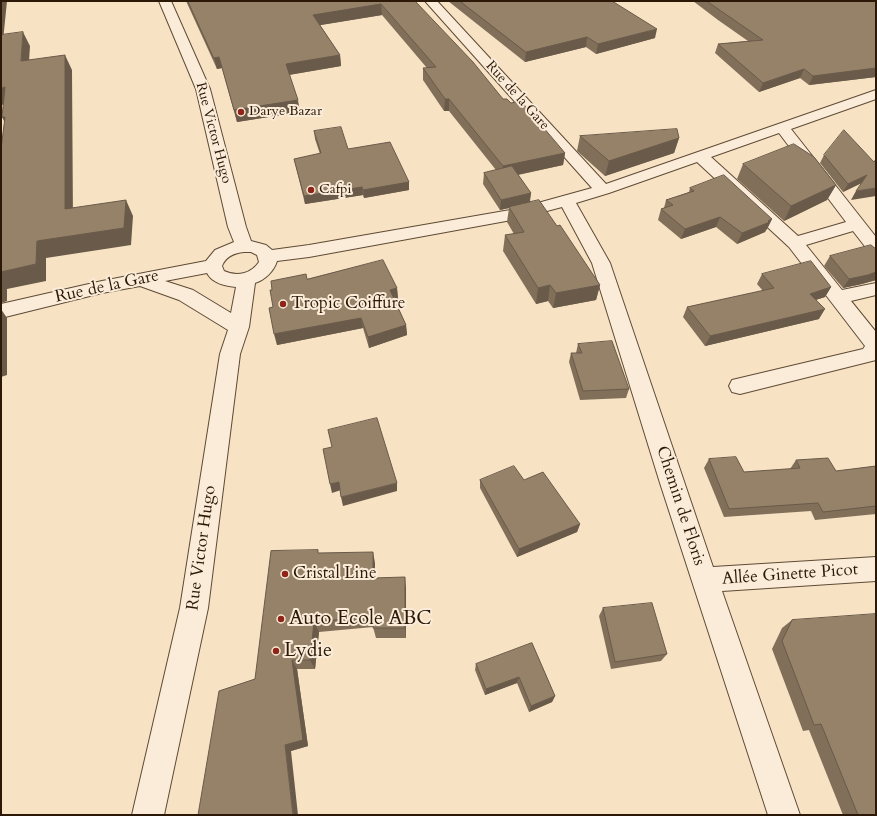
<!DOCTYPE html>
<html>
<head>
<meta charset="utf-8">
<style>
  body { margin:0 }
  #map { position:relative; width:877px; height:816px; overflow:hidden; background:#f7e2c3; font-family:Cardo,serif }
  canvas { display:block }
  .frame { position:absolute; inset:0; border:2px solid #2c1807; pointer-events:none }
</style>
</head>
<body>
<div id="map">
<canvas width="877" height="816"></canvas>
<div class="frame"></div>
</div>
<script>
const g = document.querySelector('canvas').getContext('2d');
g.lineJoin = 'round';
function strokePath(path, color, width, dash) { g.strokeStyle = color; g.lineWidth = width; g.lineCap = dash ? 'butt' : 'round'; g.setLineDash(dash || []); g.stroke(path); }
function paint(path, color) { g.fillStyle = color; g.fill(path, 'evenodd'); }
function write(font, color, halo, rows, align = 'center') {
  g.font = font + ' Cardo,serif'; g.lineWidth = 4; g.setLineDash([]); g.textBaseline = 'middle'; g.strokeStyle = halo; g.fillStyle = color; for (const [text, x, y, turn = 0] of rows) {
    g.save(); g.translate(x, y); g.rotate((+turn || 0) * Math.PI / 180); g.textAlign = isNaN(turn) ? turn : align; if (halo) g.strokeText(text, 0, 0); g.fillText(text, 0, 0); g.restore();
  }
}
const minor = new Path2D(`
  M 159,1 L 171,1 L 210,89 L 246,227 L 251,241 L 266,245 L 272,250 L 309,245 L 516,209 L 592,188 L 425,1 L 437,1 L 606,184 L 876,90 L 876,99 L 791,129 L 876,237 L 876,255 L 870,253 L 853,231 L 806,245 L 842,290 L 876,283 L 876,295 L 851,301 L 876,332 L 876,360 L 740,394 L 732,392 L 729,386 L 732,380 L 863,349 L 865,346 L 789,247 L 697,162 L 609,193 L 576,203 L 610,263 L 713,567 L 876,557 L 876,581 L 722,591 L 800,815 L 768,815 L 660,483 L 592,263 L 562,207 L 517,219 L 309,257 L 277,261 C 274,271 265,280 255,283 L 249,327 L 240,354 L 208,608 L 164,815 L 132,815 L 180,608 L 220,354 L 228,330 L 179,300 L 140,286 L 102,293 L 1,318 L 1,304 L 102,281 L 206,261 L 215,250 L 234,242 L 228,227 L 196,89 ZM 779,133 L 846,222 L 798,236 L 711,157 ZM 244,252 L 251,252 L 257,255 L 259,262 C 251,274 237,277 224,271 L 222,266 C 226,256 234,253 244,252 ZM 207,273 C 212,283 225,286 236,287 L 231,313 L 193,290 L 165,281 Z`);
strokePath(minor, '#5f4a36', 2);
paint(minor, '#faecd8');
paint(new Path2D(`
  M 186,1 L 415,1 L 503,99 L 511,103 L 565,153 L 563,165 L 518,175 L 531,193 L 530,202 L 557,226 L 600,285 L 596,300 L 553,308 L 548,301 L 536,304 L 503,251 L 505,235 L 514,234 L 507,222 L 509,208 L 500,210 L 483,184 L 484,173 L 496,170 L 449,111 L 444,111 L 423,80 L 423,68 L 427,68 L 382,15 L 320,25 L 340,55 L 341,66 L 289,75 L 300,112 L 237,122 L 222,68 L 217,69 Z
  M 448,1 L 612,1 L 655,38 L 596,54 L 586,47 L 525,62 Z
  M 693,1 L 876,1 L 876,77 L 809,85 L 800,78 L 759,92 L 715,53 L 718,44 L 748,41 L 718,20 Z
  M 314,131 L 409,182 L 409,190 L 364,198 L 363,195 L 305,204 L 294,159 L 320,154 L 315,139 Z
  M 580,136 L 679,138 L 674,153 L 605,176 L 577,151 Z
  M 824,155 L 874,162 L 851,200 L 861,183 L 843,192 L 820,163 Z
  M 743,164 L 836,185 L 827,200 L 784,221 L 737,179 Z
  M 690,188 L 772,219 L 767,229 L 766,230 L 765,232 L 737,244 L 716,227 L 681,239 L 658,220 L 661,209 L 664,208 L 666,200 L 689,192 Z
  M 876,249 L 876,280 L 862,284 L 843,288 L 824,266 L 830,256 Z
  M 762,274 L 831,287 L 825,297 L 816,300 L 819,319 L 705,346 L 683,317 L 687,307 L 763,291 L 757,284 Z
  M 307,279 L 397,288 L 398,299 L 394,299 L 406,325 L 407,335 L 369,348 L 363,328 L 277,345 L 273,307 Z
  M 578,344 L 629,389 L 626,398 L 580,400 L 569,362 L 571,353 L 576,353 Z
  M 709,459 L 744,472 L 790,469 L 796,460 L 836,471 L 876,466 L 876,514 L 815,520 L 811,511 L 724,517 L 704,468 Z
  M 480,480 L 524,480 L 580,524 L 577,532 L 517,557 L 480,488 Z
  M 319,553 L 375,563 L 375,578 L 406,588 L 406,638 L 376,638 L 373,627 L 319,632 L 315,669 L 297,669 L 308,746 L 291,751 L 255,679 Z
  M 603,608 L 667,654 L 661,661 L 611,669 L 599,616 Z
  M 792,620 L 876,815 L 843,815 L 809,730 L 803,731 L 772,649 L 782,628 Z
  M 532,643 L 555,696 L 552,702 L 529,712 L 517,683 L 485,695 L 475,670 L 476,664 Z`), '#816f5a');
paint(new Path2D(`
  M 1,1 L 7,1 L 2,51 L 1,49 Z
  M 381,4 L 382,15 L 315,26 L 313,15 Z
  M 657,29 L 655,38 L 596,54 L 598,44 Z
  M 23,32 L 30,46 L 28,77 L 21,61 Z
  M 587,37 L 586,47 L 525,62 L 526,52 Z
  M 65,55 L 72,70 L 73,225 L 65,209 Z
  M 340,55 L 341,66 L 288,75 L 286,64 Z
  M 219,57 L 222,68 L 217,69 L 214,58 Z
  M 876,68 L 876,77 L 809,85 L 813,76 Z
  M 804,69 L 800,78 L 759,92 L 763,83 Z
  M 5,87 L 13,103 L 1,105 L 1,88 Z
  M 445,99 L 449,99 L 449,111 L 444,111 Z
  M 298,100 L 300,112 L 237,122 L 234,110 Z
  M 2,117 L 5,117 L 10,133 Z
  M 679,138 L 674,153 L 605,176 L 609,161 Z
  M 565,153 L 563,165 L 502,178 L 503,166 Z
  M 867,175 L 862,183 L 843,192 L 848,184 Z
  M 409,182 L 409,190 L 364,198 L 363,190 Z
  M 836,185 L 827,200 L 784,221 L 791,206 Z
  M 362,187 L 363,195 L 305,204 L 304,196 Z
  M 876,188 L 876,196 L 851,200 L 856,191 Z
  M 531,193 L 529,204 L 509,207 L 509,208 L 500,210 L 501,200 Z
  M 126,200 L 133,216 L 131,245 L 46,258 L 46,281 L 7,289 L 7,301 L 1,303 L 1,272 L 37,241 Z
  M 720,217 L 716,227 L 681,239 L 685,229 Z
  M 772,219 L 767,229 L 766,230 L 765,232 L 737,244 L 742,233 Z
  M 876,272 L 876,280 L 862,284 L 843,288 L 849,279 Z
  M 550,285 L 548,301 L 536,304 L 538,288 Z
  M 600,285 L 596,300 L 553,308 L 556,293 Z
  M 831,287 L 825,297 L 805,303 L 810,294 Z
  M 397,288 L 398,299 L 391,300 L 390,290 Z
  M 1,309 L 7,318 L 7,375 L 1,377 Z
  M 825,309 L 819,319 L 705,346 L 710,336 Z
  M 361,318 L 363,328 L 277,345 L 274,334 Z
  M 406,325 L 407,335 L 369,348 L 368,337 Z
  M 339,482 L 341,490 L 332,493 L 330,484 Z
  M 397,483 L 397,491 L 343,506 L 341,497 Z
  M 580,524 L 577,532 L 517,557 L 519,549 Z
  M 373,552 L 375,563 L 375,589 L 373,578 Z
  M 405,577 L 406,588 L 406,638 L 405,628 Z
  M 314,622 L 319,632 L 315,669 L 310,660 Z
  M 292,660 L 297,669 L 308,746 L 291,751 L 298,815 L 293,815 L 285,745 Z
  M 519,677 L 517,683 L 485,695 L 486,689 Z
  M 555,696 L 552,702 L 529,712 L 531,706 Z`), '#695a4a');
const building = new Path2D(`
  M 188,1 L 415,1 L 473,62 L 503,99 L 507,99 L 511,103 L 521,101 L 565,153 L 503,166 L 449,99 L 445,99 L 423,68 L 436,67 L 381,4 L 313,15 L 340,55 L 286,64 L 298,100 L 234,110 L 219,57 L 214,58 Z
  M 460,1 L 612,1 L 657,29 L 598,44 L 587,37 L 526,52 Z
  M 707,1 L 876,1 L 876,68 L 813,76 L 804,69 L 763,83 L 718,44 L 763,40 L 721,11 Z
  M 23,32 L 21,61 L 65,55 L 65,209 L 126,200 L 124,228 L 37,241 L 36,264 L 1,272 L 1,149 L 5,117 L 2,117 L 5,87 L 1,88 L 1,35 Z
  M 341,127 L 348,149 L 390,142 L 409,182 L 363,190 L 362,187 L 304,196 L 294,159 L 321,153 L 314,131 Z
  M 677,129 L 679,138 L 609,161 L 580,136 Z
  M 844,130 L 874,162 L 876,159 L 876,188 L 856,191 L 867,175 L 848,184 L 824,155 Z
  M 794,144 L 814,157 L 836,185 L 791,206 L 743,164 Z
  M 512,166 L 531,193 L 501,200 L 484,173 Z
  M 724,175 L 772,219 L 768,221 L 770,222 L 742,233 L 720,217 L 685,229 L 661,209 L 673,205 L 666,200 L 694,191 L 690,188 Z
  M 539,200 L 557,226 L 560,225 L 600,285 L 556,293 L 550,285 L 538,288 L 505,235 L 524,232 L 509,207 Z
  M 871,245 L 876,249 L 876,272 L 868,275 L 849,279 L 830,256 Z
  M 383,260 L 397,288 L 390,290 L 406,325 L 368,337 L 361,318 L 274,334 L 269,308 L 273,307 L 270,290 L 272,290 L 271,281 L 306,274 L 307,279 Z
  M 811,261 L 831,287 L 810,294 L 825,309 L 710,336 L 687,307 L 774,288 L 762,274 Z
  M 612,341 L 629,389 L 583,391 L 571,353 L 582,353 L 578,344 Z
  M 377,418 L 397,483 L 341,497 L 339,482 L 330,484 L 323,449 L 332,447 L 328,430 Z
  M 736,457 L 744,472 L 800,468 L 796,460 L 828,458 L 836,471 L 876,466 L 876,506 L 823,512 L 818,503 L 729,509 L 709,459 Z
  M 514,466 L 524,480 L 543,472 L 580,524 L 519,549 L 480,480 Z
  M 318,550 L 318,553 L 373,552 L 373,578 L 405,577 L 405,628 L 373,628 L 374,616 L 314,622 L 310,660 L 292,660 L 303,740 L 285,745 L 293,815 L 198,815 L 219,691 L 255,679 L 271,551 Z
  M 652,603 L 667,654 L 615,662 L 603,608 Z
  M 876,614 L 876,815 L 858,815 L 821,724 L 814,725 L 782,641 L 792,620 Z
  M 532,643 L 555,696 L 531,706 L 519,677 L 486,689 L 476,664 Z`);
paint(building, '#968169');
strokePath(building, '#695a4a', 1);
for (const [x, y, r, color] of [
  [241,112,4,"#8f2418"],
  [311,190,4,"#8f2418"],
  [283,304,4,"#8f2418"],
  [285,574,4,"#8f2418"],
  [281,619,4,"#8f2418"],
  [276,651,4,"#8f2418"]
]) { const dot = new Path2D(); dot.arc(x, y, r, 0, 2 * Math.PI); g.fillStyle = color; g.fill(dot); strokePath(dot, '#faecd8', 1.5); }
write('14px', '#2c1807', '#faecd8', [
  ["Rue de la Gare",517,96,48],
  ["Rue Victor Hugo",213,133,75]
]);
write('14px', '#2c1807', '#faecd8', [
  ["Darye Bazar",249,112],
  ["Cafpi",319,190]
], 'left');
write('17px', '#2c1807', '#faecd8', [
  ["Rue de la Gare",107,287,-12],
  ["Chemin de Floris",680,506,72],
  ["Rue Victor Hugo",202,548,-82],
  ["Allée Ginette Picot",790,575,-4]
]);
write('17px', '#2c1807', '#faecd8', [
  ["Tropic Coiffure",291,304],
  ["Cristal Line",293,574]
], 'left');
write('20px', '#2c1807', '#faecd8', [
  ["Auto Ecole ABC",289,619],
  ["Lydie",284,651]
], 'left');
</script>
</body>
</html>
